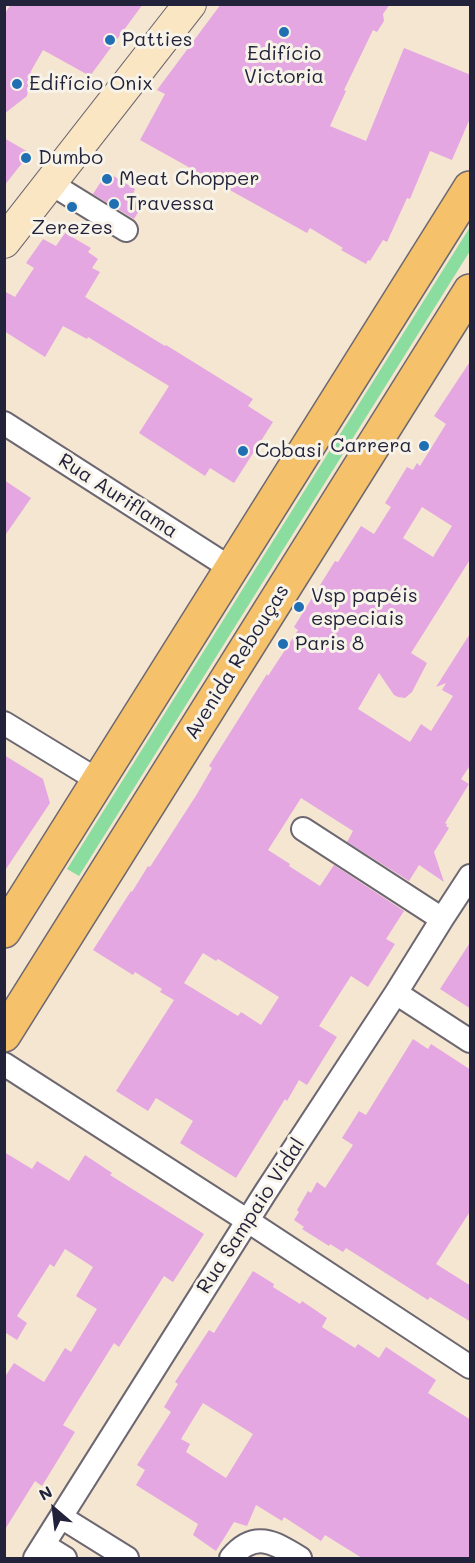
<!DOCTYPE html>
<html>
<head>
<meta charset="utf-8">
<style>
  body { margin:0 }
  #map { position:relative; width:475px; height:1563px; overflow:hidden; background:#f5e6d1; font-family:Mali,sans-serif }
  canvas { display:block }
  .frame { position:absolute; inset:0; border:6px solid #22223b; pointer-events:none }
  .north { position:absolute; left:24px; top:1479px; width:60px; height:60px; -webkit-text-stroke:4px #f7f3e8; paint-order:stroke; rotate:332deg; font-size:16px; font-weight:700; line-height:24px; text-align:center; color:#22223b }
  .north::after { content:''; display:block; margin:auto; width:21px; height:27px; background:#22223b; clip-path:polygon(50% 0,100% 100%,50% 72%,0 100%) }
</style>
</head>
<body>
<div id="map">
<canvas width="475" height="1563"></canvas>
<div class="frame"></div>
<div class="north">N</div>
</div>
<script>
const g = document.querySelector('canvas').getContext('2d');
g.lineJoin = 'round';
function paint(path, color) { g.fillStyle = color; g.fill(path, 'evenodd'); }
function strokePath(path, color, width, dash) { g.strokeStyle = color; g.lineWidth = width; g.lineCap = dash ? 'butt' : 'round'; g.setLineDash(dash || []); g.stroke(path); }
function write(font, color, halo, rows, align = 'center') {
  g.font = font + ' Mali,sans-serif'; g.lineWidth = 6; g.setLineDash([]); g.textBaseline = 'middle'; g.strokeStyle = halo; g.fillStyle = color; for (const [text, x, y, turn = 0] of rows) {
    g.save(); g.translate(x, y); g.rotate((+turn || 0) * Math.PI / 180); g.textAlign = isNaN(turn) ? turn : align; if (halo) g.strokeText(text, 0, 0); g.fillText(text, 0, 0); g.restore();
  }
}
paint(new Path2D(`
  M 470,227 L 470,251 L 79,876 L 67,869 Z`), '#8add9f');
paint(new Path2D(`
  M 11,4 L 143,4 L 90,76 L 43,50 L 31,71 L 27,96 L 4,114 L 4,15 Z
  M 221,4 L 390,4 L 383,14 L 384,21 L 377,32 L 373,30 L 344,90 L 346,91 L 330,126 L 366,141 L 404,48 L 471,75 L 471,116 L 452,160 L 430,151 L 410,199 L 407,198 L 387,242 L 383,240 L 370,261 L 368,260 L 366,264 L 341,250 L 343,248 L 310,228 L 307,233 L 140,140 L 165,94 L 157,90 Z
  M 4,138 L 30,153 L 4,186 Z
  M 110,174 L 135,189 L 133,194 L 145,201 L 134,219 L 93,194 L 102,180 L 105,182 Z
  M 65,233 L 91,248 L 88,252 L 98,259 L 92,268 L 100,272 L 85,297 L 165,346 L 166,345 L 253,399 L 248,406 L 273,422 L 234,483 L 210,468 L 205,476 L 139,433 L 169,386 L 88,337 L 87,339 L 63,326 L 45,357 L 4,331 L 4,291 L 15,297 L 34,268 L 26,263 L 43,239 L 56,246 Z
  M 471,360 L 471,558 L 411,653 L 427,663 L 412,692 L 405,698 L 398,697 L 394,695 L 379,673 L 358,709 L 410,742 L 421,724 L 431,731 L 453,696 L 442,690 L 446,683 L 436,687 L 471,632 L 471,764 L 461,779 L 469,784 L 445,823 L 447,824 L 446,826 L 449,828 L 434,852 L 444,882 L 419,865 L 409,881 L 347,842 L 353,831 L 301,798 L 268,850 L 290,864 L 289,866 L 320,886 L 334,865 L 404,911 L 386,939 L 395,944 L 368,987 L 351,976 L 319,1026 L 337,1037 L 307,1085 L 299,1080 L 287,1101 L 285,1099 L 236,1178 L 180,1143 L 193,1121 L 156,1098 L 148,1111 L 116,1091 L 174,1000 L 160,992 L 162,989 L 135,972 L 133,975 L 93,950 L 131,891 L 132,892 L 148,866 L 150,867 L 197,794 L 212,768 L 209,766 L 267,674 L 268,676 L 298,630 L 294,627 L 335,561 L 338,562 L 361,526 L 374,534 L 391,507 L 385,503 L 407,467 L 413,470 L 417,463 L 420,466 L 446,424 L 434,416 ZM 422,507 L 452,526 L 433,557 L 403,538 ZM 203,953 L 216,961 L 218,959 L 279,997 L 261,1025 L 241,1012 L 238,1016 L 184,983 Z
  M 4,480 L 31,498 L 4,537 Z
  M 4,755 L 43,779 L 50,803 L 4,872 Z
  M 471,941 L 471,1009 L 440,989 Z
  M 413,1039 L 428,1049 L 431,1044 L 471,1070 L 471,1210 L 436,1264 L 471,1286 L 471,1322 L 430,1297 L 428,1300 L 346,1248 L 343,1252 L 330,1244 L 329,1246 L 302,1229 L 304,1227 L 294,1220 L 299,1212 L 297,1210 L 308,1191 L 311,1193 L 317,1182 L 325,1188 L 353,1145 L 342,1138 L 359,1111 L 366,1115 Z
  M 4,1152 L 32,1169 L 37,1161 L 69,1181 L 85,1155 L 112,1173 L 110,1175 L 204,1234 L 173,1282 L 164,1276 L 119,1347 L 114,1343 L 63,1425 L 75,1432 L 42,1486 L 35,1481 L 4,1531 L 4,1378 L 14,1363 L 44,1382 L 65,1348 L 71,1352 L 97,1309 L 76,1296 L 93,1267 L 65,1249 L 54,1267 L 50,1264 L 17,1316 L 27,1323 L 17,1340 L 6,1333 L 4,1337 Z
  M 253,1271 L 274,1284 L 273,1287 L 300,1304 L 302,1301 L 327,1318 L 322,1327 L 355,1348 L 358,1344 L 379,1358 L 386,1347 L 436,1380 L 428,1393 L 471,1420 L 471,1558 L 362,1558 L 325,1535 L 321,1541 L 284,1517 L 282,1521 L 256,1505 L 247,1526 L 234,1522 L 216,1551 L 193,1535 L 198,1524 L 136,1485 L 145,1470 L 137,1465 L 171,1412 L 164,1407 L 178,1384 L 175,1382 L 209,1330 L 214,1333 ZM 203,1403 L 253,1434 L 226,1478 L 186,1452 L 190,1444 L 181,1439 Z`), '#e4a7e1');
const minor = new Path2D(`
  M 50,183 L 126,230
  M 4,423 L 232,569
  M 4,723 L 99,781
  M 303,829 L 442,919
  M 396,993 L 470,1041
  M 4,1064 L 248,1221 L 470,1367
  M 61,1517 L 127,1558
  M 44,1545 L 65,1558
  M 35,1558 L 265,1193 L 396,993 L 442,919 L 470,876
  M 231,1558 C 254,1530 274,1542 300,1558`);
const secondary = new Path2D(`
  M 4,242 L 190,4`);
const primary = new Path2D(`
  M 4,931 L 470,188
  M 4,1035 L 470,291`);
strokePath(minor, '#6c6770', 26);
strokePath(secondary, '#6c6770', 34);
strokePath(primary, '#6c6770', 36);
strokePath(minor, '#fff', 22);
strokePath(secondary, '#fbe6c4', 32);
strokePath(primary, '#f5c16b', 33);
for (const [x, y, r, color] of [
  [284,32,6,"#1f6fb2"],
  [110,40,6,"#1f6fb2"],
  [17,84,6,"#1f6fb2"],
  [26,158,6,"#1f6fb2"],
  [107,179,6,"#1f6fb2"],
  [114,204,6,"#1f6fb2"],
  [72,207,6,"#1f6fb2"],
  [424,446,6,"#1f6fb2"],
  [243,451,6,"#1f6fb2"],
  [299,607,6,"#1f6fb2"],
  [283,644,6,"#1f6fb2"]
]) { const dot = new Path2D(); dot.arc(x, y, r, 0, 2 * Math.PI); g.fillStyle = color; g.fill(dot); strokePath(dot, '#f7f3e8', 2); }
write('20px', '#22223b', '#f7f3e8', [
  ["Patties",122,40],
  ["Edifício",284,54,"center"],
  ["Victoria",284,77,"center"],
  ["Edifício Onix",29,84],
  ["Dumbo",38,158],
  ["Meat Chopper",119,179],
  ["Travessa",126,204],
  ["Zerezes",72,228,"center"],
  ["Carrera",412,446,"right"],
  ["Cobasi",255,451],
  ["Vsp papéis",311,596],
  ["especiais",311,619],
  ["Paris 8",295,644]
], 'left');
write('20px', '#22223b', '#f7f3e8', [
  ["Rua Auriflama",118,496,33],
  ["Avenida Rebouças",237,662,-58],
  ["Rua Sampaio Vidal",251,1216,-57]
]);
</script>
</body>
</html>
